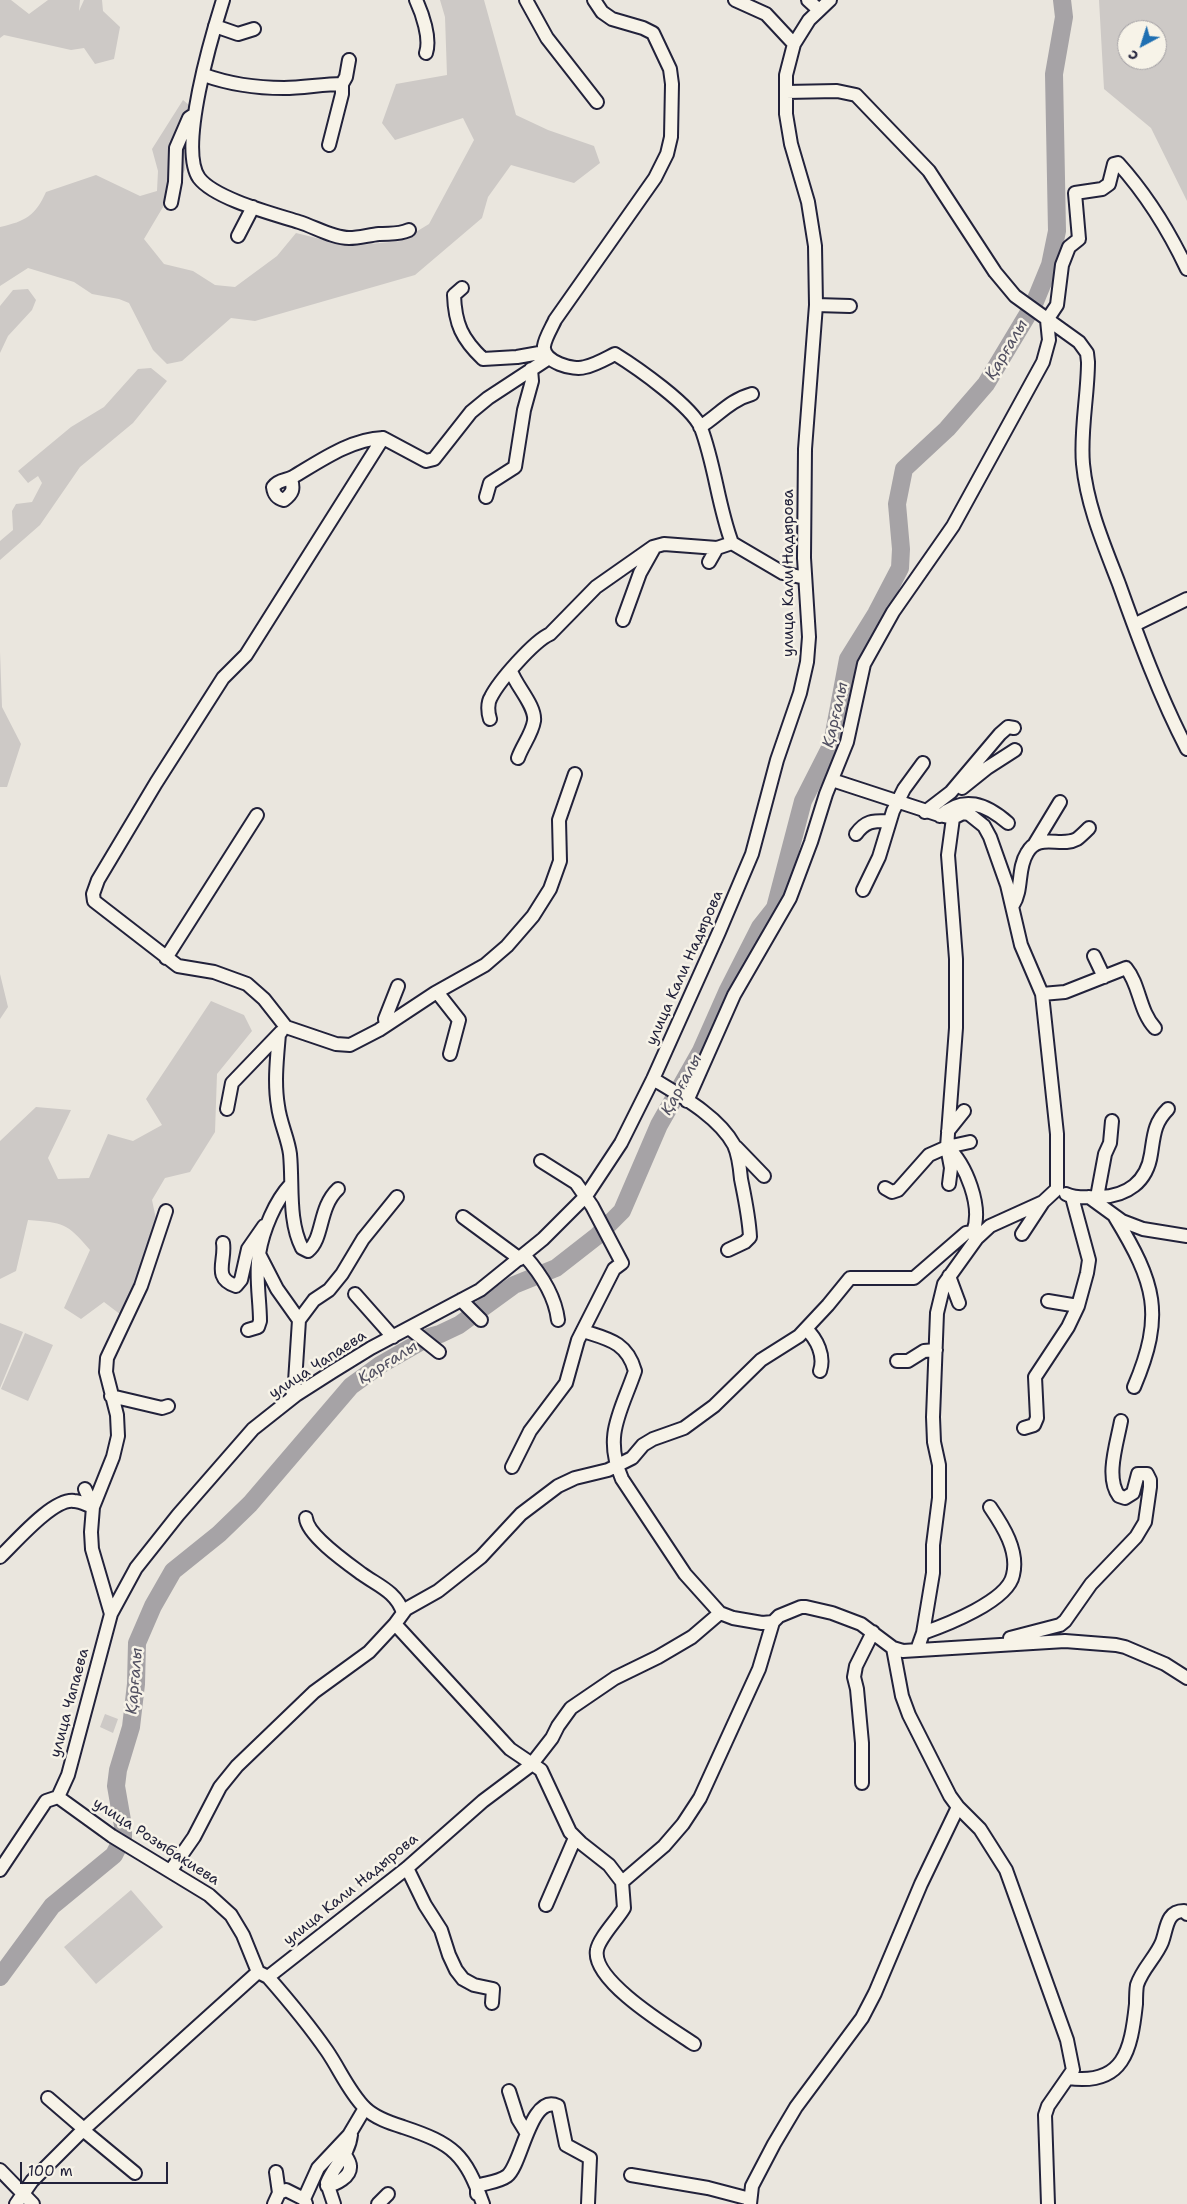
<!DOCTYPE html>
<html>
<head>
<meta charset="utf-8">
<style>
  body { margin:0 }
  #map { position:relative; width:1187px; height:2204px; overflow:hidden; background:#eae6de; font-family:"Shantell Sans",sans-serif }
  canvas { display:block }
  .north { position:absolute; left:1117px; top:20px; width:50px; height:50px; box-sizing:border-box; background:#f7f3e8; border:1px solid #a29fa3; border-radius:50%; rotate:220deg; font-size:14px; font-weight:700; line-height:20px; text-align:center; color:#22223b }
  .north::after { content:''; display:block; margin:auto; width:18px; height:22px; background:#1f6fb2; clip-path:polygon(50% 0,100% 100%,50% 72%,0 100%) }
  .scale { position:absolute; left:20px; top:2162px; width:148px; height:22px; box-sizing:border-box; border:2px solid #22223b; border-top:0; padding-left:6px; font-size:15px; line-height:18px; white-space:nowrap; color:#22223b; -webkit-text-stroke:4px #f7f3e8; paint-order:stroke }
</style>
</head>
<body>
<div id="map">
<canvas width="1187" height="2204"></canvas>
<div class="north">С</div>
<div class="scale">100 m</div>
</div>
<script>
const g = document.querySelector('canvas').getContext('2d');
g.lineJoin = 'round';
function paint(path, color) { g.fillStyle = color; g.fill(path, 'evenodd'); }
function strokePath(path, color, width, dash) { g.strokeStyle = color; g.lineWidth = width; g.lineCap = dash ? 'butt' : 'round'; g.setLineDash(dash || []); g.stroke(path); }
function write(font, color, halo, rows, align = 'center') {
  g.font = font + ' "Shantell Sans",sans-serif'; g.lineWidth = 5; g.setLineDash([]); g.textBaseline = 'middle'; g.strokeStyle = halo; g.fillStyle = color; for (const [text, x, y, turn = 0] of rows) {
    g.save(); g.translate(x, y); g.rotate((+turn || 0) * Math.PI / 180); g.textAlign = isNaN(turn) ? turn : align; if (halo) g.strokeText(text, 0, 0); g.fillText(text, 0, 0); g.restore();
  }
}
paint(new Path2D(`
  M 0,0 L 11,0 L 29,14 L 48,0 L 80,0 L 79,11 L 84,0 L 102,0 L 103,11 L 120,27 L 114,59 L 95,64 L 84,48 L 71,50 L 4,35 L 0,38 Z
  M 440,0 L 484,0 L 516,115 L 548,130 L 594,146 L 600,163 L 574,183 L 511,165 L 488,197 L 482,218 L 415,275 L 255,321 L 231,318 L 182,361 L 167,364 L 153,350 L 129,303 L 119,299 L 92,294 L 74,282 L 28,268 L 0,286 L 0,227 C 26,221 35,216 46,192 L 96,175 L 140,196 L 157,191 L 158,171 L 152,149 L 183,100 L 189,105 L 185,170 L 144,239 L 164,264 L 193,271 L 215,285 L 235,287 L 277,256 L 296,233 L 349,246 L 401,241 L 429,224 L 474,140 L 463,118 L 395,140 L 382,123 L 396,84 L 447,75 L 445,17 Z
  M 1099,0 L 1187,0 L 1187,201 L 1151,128 L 1104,89 ZM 1127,30 L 1157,30 L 1157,60 L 1127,60 Z
  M 28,289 L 36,300 L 32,310 L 8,336 L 0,353 L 0,306 L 13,290 Z
  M 151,368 L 167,381 L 133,423 L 80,467 L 40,525 L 0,560 L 0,541 L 13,530 L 12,511 L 16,504 L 32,502 L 42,483 L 38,476 L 28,483 L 18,471 L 71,427 L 104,407 L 138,369 Z
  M 0,652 L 2,707 L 21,744 L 7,787 L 0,787 Z
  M 0,974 L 8,1007 L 0,1019 Z
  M 211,1001 L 244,1015 L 252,1031 L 217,1074 L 215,1132 L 190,1172 L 165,1178 L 152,1200 L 159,1233 L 125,1318 L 104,1302 L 81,1319 L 64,1308 L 90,1250 C 66,1222 64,1223 28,1220 L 16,1271 L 0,1279 L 0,1141 L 36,1107 L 71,1110 L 48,1158 L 58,1179 L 89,1178 L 108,1134 L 133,1141 L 162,1125 L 146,1099 Z
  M 0,1323 L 23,1332 L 0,1388 Z
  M 25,1333 L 53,1345 L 28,1401 L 1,1389 Z
  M 105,1714 L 118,1719 L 113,1733 L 100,1727 Z
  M 131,1890 L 163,1927 L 96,1984 L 64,1947 Z`), '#cdc9c6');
strokePath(new Path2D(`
  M 0,1977 L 52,1906 L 114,1855 L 123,1837 L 123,1826 L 116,1786 L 118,1770 L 131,1727 L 136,1684 L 137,1643 L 153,1606 L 173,1571 L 219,1534 L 250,1504 L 351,1386 L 380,1365 L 429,1337 L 440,1334 L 459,1325 L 514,1285 L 556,1268 L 597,1236 L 622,1211 L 659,1125 L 701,1051 L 728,990 L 760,927 L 775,908 L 803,801 L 832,744 L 848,659 L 876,614 L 900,568 L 901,549 L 897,504 L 904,469 L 947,429 L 986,384 L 1034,304 L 1050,265 L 1057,231 L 1054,74 L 1064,17 L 1062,0`), '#a6a3a6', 18);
const minor = new Path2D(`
  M 223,0 C 212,35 178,148 199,178 C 215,199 274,214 299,222 C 315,227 333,238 349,238 C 359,238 369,235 379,234 C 391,233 398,235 409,230
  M 416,0 C 422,13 431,38 426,53
  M 526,0 L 547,38 L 597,102
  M 594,0 L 602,12 L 612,19 L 643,28 L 653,33 L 670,69 L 672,84 L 671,137 L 667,154 L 655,178 L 555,320 C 552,327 545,338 544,346 C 542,362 574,371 585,367 C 595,365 605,359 615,354 C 636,367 692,406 701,428 C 715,465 718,506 732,543
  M 735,0 L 766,14 L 794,44
  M 808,0 L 819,10
  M 215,26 L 238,34 L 254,29
  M 204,75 C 229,84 257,88 284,88 C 303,88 323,84 342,84 L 342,94 L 329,145
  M 342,84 L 346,77 L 349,60
  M 786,92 L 837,91 L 856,95 L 929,171 L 995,272 L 1015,296 L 1079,342 L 1087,353 L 1088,362 C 1088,395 1080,431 1083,464 C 1087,506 1104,545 1119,584 C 1139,640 1160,697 1187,749
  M 171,203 L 175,182 L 176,148 L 189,118 L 192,116
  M 238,236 L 253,207
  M 462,288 L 454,295 C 455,324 462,339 483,359 L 517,357 L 545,352
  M 816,305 L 850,306
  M 700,427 C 719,415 730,400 752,394
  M 383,438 L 246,655 L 223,678 L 156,783 L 98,880 L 93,894 L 94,901 L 178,966 L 214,972 L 247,984 L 264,999 L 286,1027 L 336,1044 L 350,1045 L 379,1030 L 435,993 L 485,965 L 507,946 L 533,916 L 550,889 L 560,861 L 559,820 L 575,774
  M 383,438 L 426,461 L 434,459 L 471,412 L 488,398 L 549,358
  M 291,479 C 294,489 293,493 284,500 C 277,498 274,495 273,487 C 279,479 286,481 293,477 C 320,461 351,439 383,438
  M 486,497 L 490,483 L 515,467 L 524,410 L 532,381 L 531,369
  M 709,562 L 717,548
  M 623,620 L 640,573 L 654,548
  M 1134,625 L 1187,599
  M 511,671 C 516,686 536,706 534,721 C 532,734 522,746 518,758
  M 490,719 C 488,713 487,703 491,697 C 499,681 534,641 550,634 L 596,587 L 653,547 L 664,544 L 717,548 L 732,543 L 783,573 L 805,578
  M 832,780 L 939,815 L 953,818 L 963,813 L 969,814 L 984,826 L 990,837 L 1007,885 L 1021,945 L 1042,994 L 1057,1134 L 1057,1189 L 1043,1202 L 990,1226 L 977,1238 L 944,1284 L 937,1313 L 933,1417 L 934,1442 L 939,1465 L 939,1498 L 933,1545 L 933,1573 L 923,1633 L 917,1650
  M 962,788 L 987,768 L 1015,750
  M 925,812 L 951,792 L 1000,734 L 1008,727 L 1014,728
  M 940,816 C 964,795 986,804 1008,823
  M 856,834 C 866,820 874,821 890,821
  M 1034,845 L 1060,802
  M 863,890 L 879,857 L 893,811 L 904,789 L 923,763
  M 1013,905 C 1023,889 1017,869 1027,853 C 1038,832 1061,848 1077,839 C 1081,836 1085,832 1089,828
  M 1094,956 L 1104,977
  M 166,958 L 257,815
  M 437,992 L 459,1020 L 450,1054
  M 1042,994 L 1065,992 L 1126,968 C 1140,985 1139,1011 1155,1028
  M 386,1025 L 385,1019 L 398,986
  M 279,1034 C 277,1058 274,1083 278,1106 C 280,1123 288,1138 290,1154 C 293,1184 288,1221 302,1248 L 308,1251 C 324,1238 318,1208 338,1189
  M 653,1079 C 681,1096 718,1116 734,1145 C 739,1156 740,1168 741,1179 C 745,1199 749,1217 750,1237 L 745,1242 L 728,1250
  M 687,1101 L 734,995 L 790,898 L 811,842 L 826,794 L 847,742 L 864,664 L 893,612 L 953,526 L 1043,362 L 1049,340 L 1047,320 L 1057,305 L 1062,265 L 1069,247 L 1079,239 L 1075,193 L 1102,189 L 1109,184 L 1114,164 L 1118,163 C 1146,194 1169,231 1187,269
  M 227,1109 L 232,1083 L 281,1032
  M 948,1131 L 964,1111
  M 736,1147 L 764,1176
  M 947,1147 L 970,1142
  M 949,1184 L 951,1168 L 947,1147 L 956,1028 L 956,959 L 948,855 L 953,818
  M 885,1188 L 892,1192 L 898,1190 L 929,1155 L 947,1147 C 966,1164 983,1207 973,1232
  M 1066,1194 C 1075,1199 1090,1197 1100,1197 C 1127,1196 1147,1182 1151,1154 C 1154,1135 1154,1123 1168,1109
  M 1089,1197 L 1122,1221 L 1143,1229 L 1187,1236
  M 1097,1197 L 1105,1154 L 1110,1143 L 1112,1121
  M 463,1217 L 520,1259
  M 1115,1217 C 1155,1283 1165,1314 1134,1387
  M 1022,1234 L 1043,1202
  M 223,1243 C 226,1261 212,1278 236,1286 L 241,1280 L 248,1249 L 264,1226
  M 259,1254 L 277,1289 L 299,1320
  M 524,1255 C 541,1274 555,1295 558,1320
  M 949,1276 L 959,1303
  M 355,1294 L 393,1337
  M 461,1300 L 481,1320
  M 1048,1301 L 1078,1306
  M 409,1328 L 439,1352
  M 806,1329 C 817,1339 825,1356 820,1371
  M 248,1330 L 258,1327 L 260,1321 C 260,1300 255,1274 259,1254 C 263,1230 275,1201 291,1184
  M 583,1331 C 608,1339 627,1342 635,1371 C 621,1412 603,1435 622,1479 L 685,1574 L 720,1613 L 733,1618 L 762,1623 L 773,1622 L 779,1616 L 801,1607 L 806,1607 L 832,1613 L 861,1624 L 893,1648 L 903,1651 L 1065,1641 L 1116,1645 L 1125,1647 L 1165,1664 L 1187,1678
  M 897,1361 L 908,1361 L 924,1351 L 936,1350
  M 111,1396 L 162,1408 L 168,1406
  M 292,1398 L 295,1382 L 299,1320 L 314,1300 L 329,1290 L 342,1274 L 363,1239 L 397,1197
  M 1024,1428 L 1034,1425 L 1037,1418 L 1035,1377 L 1068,1327 L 1078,1306 L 1087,1273 L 1089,1260 L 1072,1197
  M 512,1467 L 530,1431 L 566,1383 L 578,1340 L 614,1269 L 622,1263 L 592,1206 L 576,1183 L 541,1161
  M 85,1489 L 93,1507
  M 93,1507 L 113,1457 L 118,1436 L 117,1415 L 106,1372 L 107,1358 L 141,1286 L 166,1211
  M 306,1518 C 307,1535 347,1563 362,1574 C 377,1585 397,1592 403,1613
  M 0,1557 C 15,1543 53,1498 74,1501 C 80,1501 87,1505 93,1507 L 91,1532 L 92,1549 L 111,1614
  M 395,1624 L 510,1749 L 541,1770 L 570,1832 L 581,1843 L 609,1865 L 622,1882 L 624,1908 C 617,1920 599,1938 597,1950 C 591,1981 672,2029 694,2044
  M 923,1633 C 946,1625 1008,1601 1013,1575 C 1019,1551 1003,1526 990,1507
  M 1010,1638 L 1060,1625 L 1065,1621 L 1091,1584 L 1136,1537 L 1145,1522 L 1150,1487 L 1150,1480 L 1147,1474 L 1138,1474 L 1133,1493 L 1125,1498 L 1119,1496 C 1105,1478 1117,1443 1121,1421
  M 893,1648 L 902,1696 L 909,1715 L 950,1796 L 958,1807 L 980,1829 L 1006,1870 L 1067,2040 L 1073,2070 L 1048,2106 L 1045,2115 L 1048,2204
  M 862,1783 L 862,1743 L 857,1689 L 854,1677 L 856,1666 L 873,1632
  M 58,1797 L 68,1775 L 111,1614 L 136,1568 L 178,1515 L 253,1429 L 296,1395 L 332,1372 L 371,1348 L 480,1290 L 543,1239 L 586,1196 L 621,1143 L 653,1079 L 719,932 L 752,854 L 777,760 L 800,693 L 807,662 L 809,637 L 804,558 L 805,449 L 816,305 L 815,246 L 808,202 L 791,144 L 786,114 L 786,75 L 794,44 L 809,20 L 830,0
  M 58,1797 L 112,1836 L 209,1895 L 231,1915 L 243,1935 L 258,1972
  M 407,1868 L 425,1905 L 441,1930 L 449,1955 L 456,1970 L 463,1979 L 474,1985 L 493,1989 L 492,2003
  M 0,1870 L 46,1801 L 58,1797
  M 171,1870 L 194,1837 L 220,1787 L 237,1766 L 314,1692 L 369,1652 L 395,1624 L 406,1609 L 438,1591 L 481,1557 L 521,1514 L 558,1486 L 575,1478 L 608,1470 L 632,1458 L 643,1445 L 653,1439 L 684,1428 L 714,1406 L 761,1360 L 799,1336 L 828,1305 L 850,1278 L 914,1278 L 966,1233 L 973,1232 L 977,1238
  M 622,1882 L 664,1846 L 683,1824 L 700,1798 L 759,1669 L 773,1622
  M 546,1905 L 575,1838
  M 258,1972 L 268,1977 L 407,1868 L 483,1801 L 531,1765 L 552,1738 L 558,1726 L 571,1708 L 615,1678 L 658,1657 L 692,1637 L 720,1613
  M 268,1977 C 289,2001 309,2025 327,2051 C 340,2070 349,2092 365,2108 C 375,2118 390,2123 403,2127 C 454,2144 465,2154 483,2204
  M 1068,2078 C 1124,2086 1131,2050 1136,2004 C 1136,1998 1136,1991 1137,1985 C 1142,1969 1156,1957 1162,1942 C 1167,1929 1166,1911 1184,1911 L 1187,1914
  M 509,2091 L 518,2119 L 526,2132
  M 48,2098 L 84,2129
  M 83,2130 L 135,2173
  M 0,2170 L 33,2204
  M 276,2172 L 279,2193
  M 631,2175 L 708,2188 L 750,2199
  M 327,2186 C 336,2184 351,2177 350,2166 C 350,2162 347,2158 345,2155
  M 477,2194 L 477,2186 C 485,2183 499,2182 507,2176 C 522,2165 530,2093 558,2106 L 566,2145 L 590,2158 L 588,2204
  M 16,2204 L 32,2181 L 84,2129 L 258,1972
  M 274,2204 L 279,2193 L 286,2190 L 304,2199
  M 306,2204 L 304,2199 L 318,2168 L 349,2135 L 365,2108
  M 334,2204 L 327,2183 C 334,2165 349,2155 351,2135
  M 378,2204 L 388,2194
  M 750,2204 L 752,2186 L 774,2144 L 796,2107 L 862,2018 L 875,1993 L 921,1884 L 958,1807`);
strokePath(minor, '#22223b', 16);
strokePath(minor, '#f7f3e8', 12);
write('15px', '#22223b', '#f7f3e8', [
  ["улица Кали Надырова",789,573,-90],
  ["улица Кали Надырова",685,968,-66],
  ["улица Чапаева",318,1365,-33],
  ["улица Чапаева",70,1703,-75],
  ["улица Розыбакиева",156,1842,33],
  ["улица Кали Надырова",351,1890,-39]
]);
write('italic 16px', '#504f60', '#f7f3e8', [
  ["Қарғалы",1007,350,-59],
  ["Қарғалы",836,715,-77],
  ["Қарғалы",682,1085,-61],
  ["Қарғалы",388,1363,-32],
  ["Қарғалы",135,1681,-85]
]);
</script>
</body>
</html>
